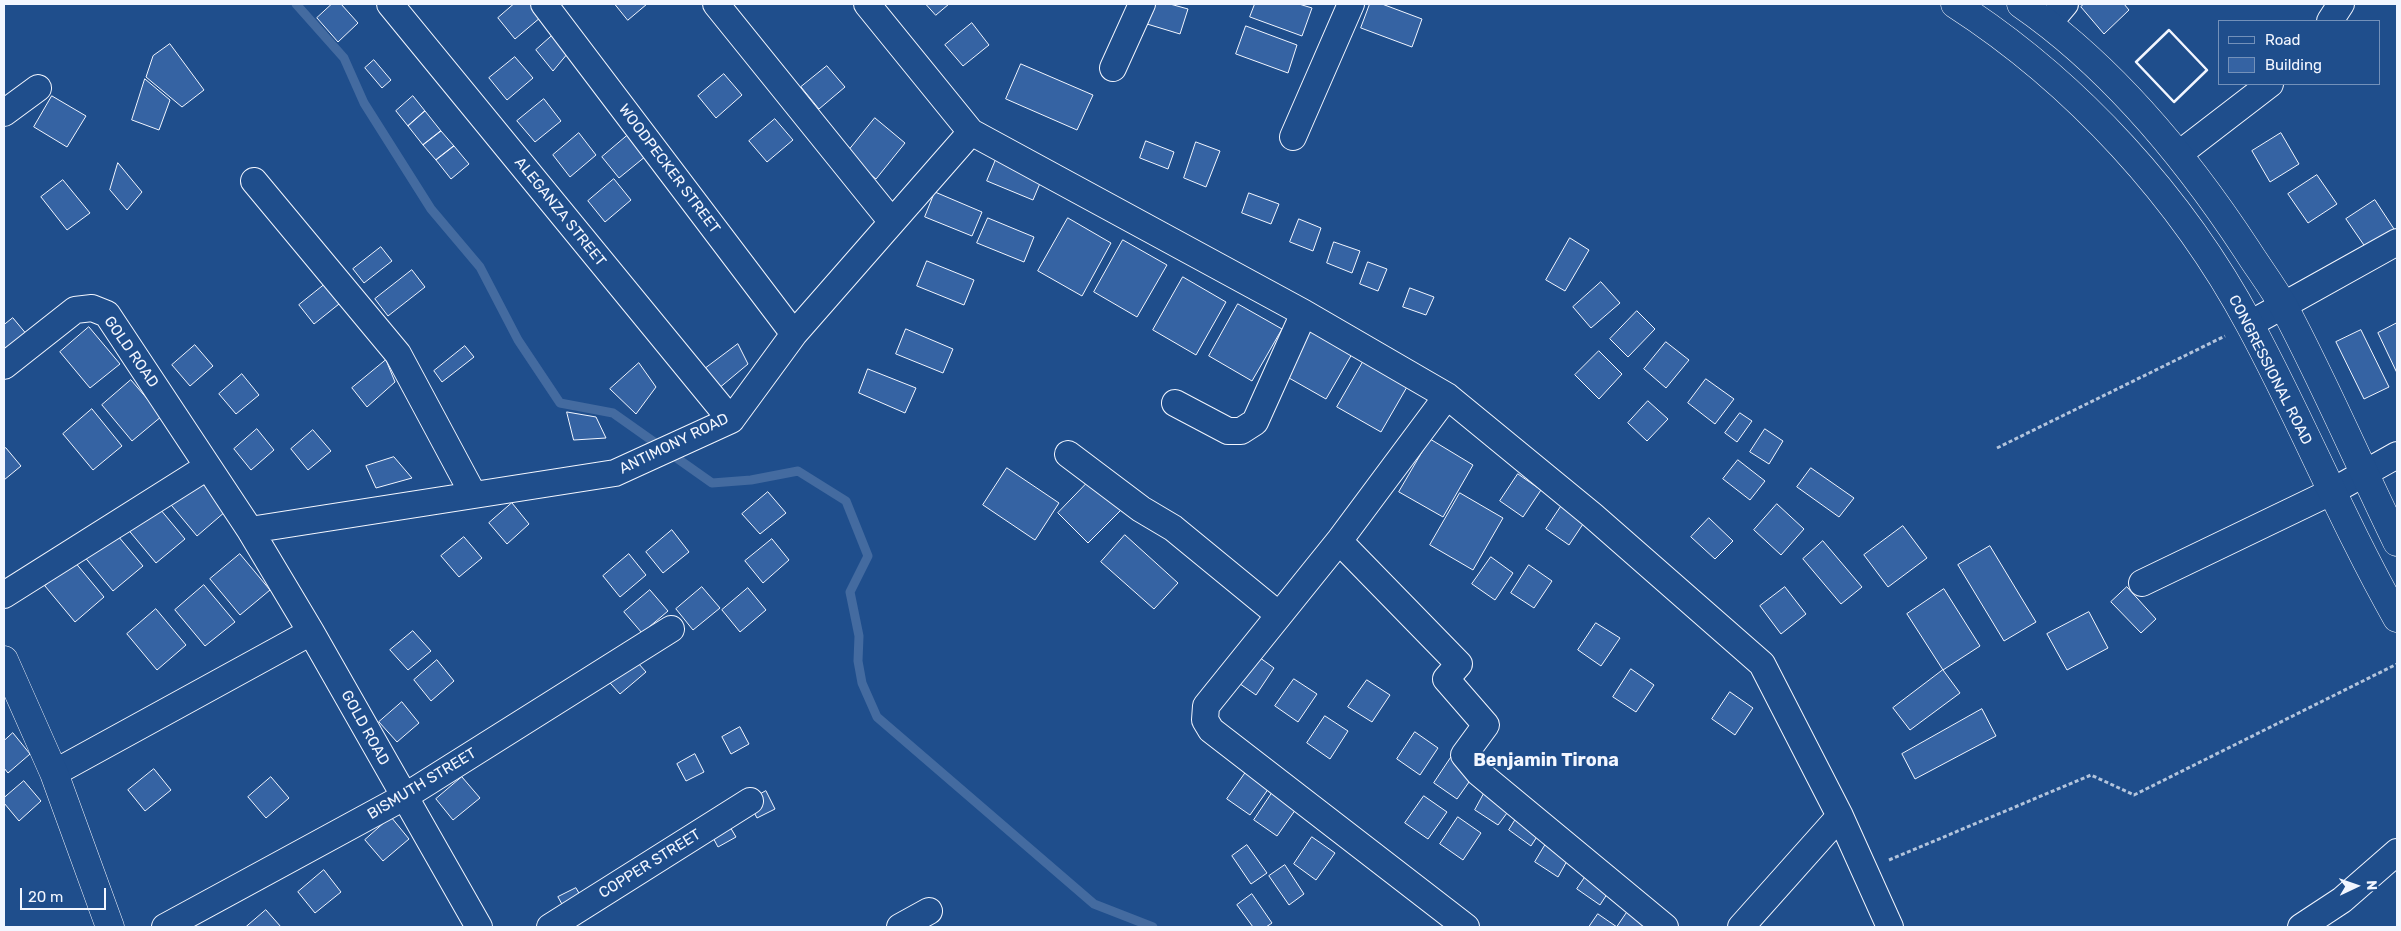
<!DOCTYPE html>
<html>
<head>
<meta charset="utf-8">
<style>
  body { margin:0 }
  #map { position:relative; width:2401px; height:931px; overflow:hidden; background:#1f4e8c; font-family:Rubik,sans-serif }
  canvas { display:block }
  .frame { position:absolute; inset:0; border:5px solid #f2f6ff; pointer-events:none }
  .legend { position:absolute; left:2218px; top:20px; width:162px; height:65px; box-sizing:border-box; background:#1f4e8c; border:1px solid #7391ba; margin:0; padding:6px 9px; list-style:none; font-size:15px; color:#f2f6ff }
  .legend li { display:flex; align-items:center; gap:10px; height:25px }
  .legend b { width:25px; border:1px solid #7391ba }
  .north { position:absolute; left:2331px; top:861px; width:50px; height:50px; -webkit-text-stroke:4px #1f4e8c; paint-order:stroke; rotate:87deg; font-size:14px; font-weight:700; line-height:20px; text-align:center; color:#f2f6ff }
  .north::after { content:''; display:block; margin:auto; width:18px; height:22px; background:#f2f6ff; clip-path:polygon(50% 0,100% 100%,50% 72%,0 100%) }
  .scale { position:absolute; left:20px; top:888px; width:86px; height:22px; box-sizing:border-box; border:2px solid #f2f6ff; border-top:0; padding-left:6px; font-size:15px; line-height:18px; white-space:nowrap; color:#f2f6ff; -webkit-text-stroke:4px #1f4e8c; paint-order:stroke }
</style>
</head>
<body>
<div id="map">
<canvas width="2401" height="931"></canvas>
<div class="frame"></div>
<ul class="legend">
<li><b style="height:6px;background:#1f4e8c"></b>Road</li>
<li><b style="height:14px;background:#3563a3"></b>Building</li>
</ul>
<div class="north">N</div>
<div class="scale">20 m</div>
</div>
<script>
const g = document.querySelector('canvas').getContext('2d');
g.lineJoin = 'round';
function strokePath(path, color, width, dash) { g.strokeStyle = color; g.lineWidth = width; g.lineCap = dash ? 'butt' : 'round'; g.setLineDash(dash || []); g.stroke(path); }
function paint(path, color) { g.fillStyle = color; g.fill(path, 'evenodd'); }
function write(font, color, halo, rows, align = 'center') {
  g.font = font + ' Rubik,sans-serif'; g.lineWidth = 4; g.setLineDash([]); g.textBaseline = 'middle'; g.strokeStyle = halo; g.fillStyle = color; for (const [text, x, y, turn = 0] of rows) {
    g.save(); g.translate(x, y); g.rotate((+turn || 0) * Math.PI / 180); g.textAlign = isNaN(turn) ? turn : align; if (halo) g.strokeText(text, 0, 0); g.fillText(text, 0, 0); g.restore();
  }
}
strokePath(new Path2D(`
  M 296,4 L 344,58 L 364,103 L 431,209 L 480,267 L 518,340 L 560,403 L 613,413 L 712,483 L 751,480 L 798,471 L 846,501 L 868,556 L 850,592 L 859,636 L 858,661 L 862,683 L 877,717 L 1094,904 L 1153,927`), '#446ba0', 9);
const building = new Path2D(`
  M 332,4 L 341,4 L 358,23 L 338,42 L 317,18 Z
  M 514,4 L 531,4 L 541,17 L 515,39 L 498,18 Z
  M 615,4 L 647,4 L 628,20 Z
  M 926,4 L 949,4 L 936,15 Z
  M 1153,4 L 1170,4 L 1188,9 L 1180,34 L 1147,24 Z
  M 1255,4 L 1299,4 L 1312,8 L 1302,36 L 1250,17 Z
  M 1370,4 L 1382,4 L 1422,19 L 1412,47 L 1361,28 Z
  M 2084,4 L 2124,4 L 2129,10 L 2104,34 L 2081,7 Z
  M 972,23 L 989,45 L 963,66 L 945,45 Z
  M 1246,26 L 1297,45 L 1288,73 L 1236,54 Z
  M 554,34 L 568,53 L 553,71 L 536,50 Z
  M 170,44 L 204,90 L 182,107 L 146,77 L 153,56 Z
  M 515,57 L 533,78 L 507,100 L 489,78 Z
  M 374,60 L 391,80 L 382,88 L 365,68 Z
  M 1021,64 L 1093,95 L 1077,130 L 1006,99 Z
  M 827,66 L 845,87 L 819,109 L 801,87 Z
  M 724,74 L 742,95 L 716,118 L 698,96 Z
  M 145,79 L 170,100 L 159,130 L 132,120 Z
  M 52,96 L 86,116 L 67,147 L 34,127 Z
  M 413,96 L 425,111 L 408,126 L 396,111 Z
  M 544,99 L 561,121 L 535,142 L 517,121 Z
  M 425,111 L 441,131 L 423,145 L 408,126 Z
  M 875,118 L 905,143 L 876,179 L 846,154 Z
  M 775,119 L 793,140 L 767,162 L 749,141 Z
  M 441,131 L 454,146 L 436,160 L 423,145 Z
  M 579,133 L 596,155 L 570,177 L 553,155 Z
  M 2281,133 L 2299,164 L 2270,182 L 2252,151 Z
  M 628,135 L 646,156 L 619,178 L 602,157 Z
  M 1146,141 L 1174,152 L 1168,169 L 1140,158 Z
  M 1196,142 L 1220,151 L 1206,187 L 1184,178 Z
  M 454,146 L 469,164 L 451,179 L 436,160 Z
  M 997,157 L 1043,176 L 1033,200 L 987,181 Z
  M 118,163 L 142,192 L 127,210 L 110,190 Z
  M 2317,175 L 2337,204 L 2308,223 L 2288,194 Z
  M 614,179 L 631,200 L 605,222 L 588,201 Z
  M 63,180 L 90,213 L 67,230 L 41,197 Z
  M 935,192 L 982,212 L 972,236 L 925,217 Z
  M 1249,193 L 1279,204 L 1271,224 L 1242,213 Z
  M 2375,200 L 2394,229 L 2366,248 L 2346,219 Z
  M 988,218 L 1034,237 L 1024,262 L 977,243 Z
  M 1068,218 L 1111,243 L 1082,296 L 1038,271 Z
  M 1299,219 L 1321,228 L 1313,251 L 1290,242 Z
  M 1570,238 L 1589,250 L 1565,291 L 1546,280 Z
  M 1123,240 L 1167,265 L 1137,317 L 1094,292 Z
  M 1334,242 L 1360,251 L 1352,273 L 1327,263 Z
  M 381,247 L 392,261 L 364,283 L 353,269 Z
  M 927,261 L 974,280 L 964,305 L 917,286 Z
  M 1368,262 L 1387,269 L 1378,291 L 1360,284 Z
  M 412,270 L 425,287 L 388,316 L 375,299 Z
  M 1183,277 L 1226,302 L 1196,355 L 1153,330 Z
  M 329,281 L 344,300 L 314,324 L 299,305 Z
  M 1601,282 L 1620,303 L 1591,328 L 1573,307 Z
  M 1410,288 L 1434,297 L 1426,315 L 1403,307 Z
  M 1238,304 L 1282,329 L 1252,381 L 1209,356 Z
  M 1637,311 L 1655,329 L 1628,357 L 1610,339 Z
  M 13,318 L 28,336 L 4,355 L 4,325 Z
  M 1312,322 L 1356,347 L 1326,399 L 1282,374 Z
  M 2397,323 L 2397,373 L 2378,333 Z
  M 89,327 L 120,364 L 90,388 L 60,352 Z
  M 906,329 L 953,349 L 943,373 L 896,354 Z
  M 2361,330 L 2389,387 L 2364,399 L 2336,342 Z
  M 1666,342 L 1689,360 L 1666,388 L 1644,369 Z
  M 738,344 L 748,364 L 718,389 L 706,368 Z
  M 195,345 L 213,366 L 190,386 L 172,365 Z
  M 465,346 L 474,357 L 442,382 L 434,371 Z
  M 1599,351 L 1622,374 L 1599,399 L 1575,375 Z
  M 1367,355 L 1411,380 L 1381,432 L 1337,407 Z
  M 386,360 L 395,382 L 367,407 L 352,388 Z
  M 639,363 L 656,387 L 636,414 L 610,389 Z
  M 868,369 L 916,388 L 905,413 L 859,393 Z
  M 242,374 L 259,395 L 236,414 L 219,394 Z
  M 1706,379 L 1734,399 L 1715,424 L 1688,403 Z
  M 131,380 L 162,416 L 132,441 L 102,405 Z
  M 1648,401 L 1668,419 L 1647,441 L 1628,423 Z
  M 92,409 L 122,446 L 93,470 L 63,434 Z
  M 567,412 L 596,417 L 606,438 L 574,440 Z
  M 1740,413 L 1752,421 L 1737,442 L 1725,433 Z
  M 257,429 L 274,450 L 251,470 L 234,449 Z
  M 1765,429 L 1783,441 L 1769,464 L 1750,452 Z
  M 313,430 L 331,451 L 308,470 L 291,449 Z
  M 1430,439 L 1473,465 L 1443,517 L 1399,492 Z
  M 6,448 L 21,466 L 4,480 L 4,449 Z
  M 394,457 L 412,478 L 376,488 L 366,466 Z
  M 1738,460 L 1765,481 L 1750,500 L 1723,479 Z
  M 1007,468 L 1059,503 L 1035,540 L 983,505 Z
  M 1811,468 L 1854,498 L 1839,517 L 1797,487 Z
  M 1518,474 L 1541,490 L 1523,517 L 1500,501 Z
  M 196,475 L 226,511 L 197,536 L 167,500 Z
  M 1092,478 L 1122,509 L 1088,543 L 1058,513 Z
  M 768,492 L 786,513 L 760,534 L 742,514 Z
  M 1460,493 L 1503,518 L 1473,570 L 1430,545 Z
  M 1564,502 L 1587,518 L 1569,545 L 1546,529 Z
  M 155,503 L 185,539 L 156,563 L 126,527 Z
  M 512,503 L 529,524 L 507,544 L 489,523 Z
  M 1777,504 L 1804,529 L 1781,555 L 1754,530 Z
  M 1709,518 L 1733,541 L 1715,559 L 1691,537 Z
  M 1903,526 L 1927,558 L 1888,587 L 1864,555 Z
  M 113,530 L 143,566 L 113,591 L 83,555 Z
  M 672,530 L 689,552 L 663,573 L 646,552 Z
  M 1125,535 L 1178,583 L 1154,609 L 1101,562 Z
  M 464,537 L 482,558 L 459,577 L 441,556 Z
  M 772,539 L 789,560 L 763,583 L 745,561 Z
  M 1823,541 L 1862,587 L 1841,604 L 1803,559 Z
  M 1990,546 L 2036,622 L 2004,641 L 1958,565 Z
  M 240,554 L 270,590 L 240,615 L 210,579 Z
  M 629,554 L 646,575 L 620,597 L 603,576 Z
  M 1491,557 L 1513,573 L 1495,600 L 1472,584 Z
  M 74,561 L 104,597 L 75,622 L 45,586 Z
  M 1529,565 L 1552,581 L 1534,608 L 1511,593 Z
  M 204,585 L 235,622 L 205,646 L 175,610 Z
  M 702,587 L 720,608 L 693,630 L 676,609 Z
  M 1785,587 L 1806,614 L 1781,634 L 1760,606 Z
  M 2127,587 L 2156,619 L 2141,633 L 2111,602 Z
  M 748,588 L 766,610 L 740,632 L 722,610 Z
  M 1944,589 L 1980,646 L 1943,670 L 1907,614 Z
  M 650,590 L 668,611 L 642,633 L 624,612 Z
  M 156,609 L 186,645 L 157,670 L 127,634 Z
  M 2089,612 L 2108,648 L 2067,670 L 2047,634 Z
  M 1596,623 L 1620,638 L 1601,666 L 1578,650 Z
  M 413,631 L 431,651 L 408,670 L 390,650 Z
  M 1252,652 L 1274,668 L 1256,695 L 1233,679 Z
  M 631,655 L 646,672 L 620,694 L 602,674 Z
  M 437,660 L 454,681 L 431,701 L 414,680 Z
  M 1631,669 L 1654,685 L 1636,712 L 1613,697 Z
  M 1943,670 L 1960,693 L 1910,730 L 1893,708 Z
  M 1294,679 L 1317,694 L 1298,722 L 1275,706 Z
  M 1367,680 L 1390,695 L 1372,722 L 1348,707 Z
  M 1730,692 L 1753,708 L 1735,735 L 1712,719 Z
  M 402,702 L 419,723 L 397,742 L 379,722 Z
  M 1982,709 L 1996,736 L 1915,779 L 1902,754 Z
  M 1325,716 L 1348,731 L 1330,759 L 1307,743 Z
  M 740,727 L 749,744 L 731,754 L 722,737 Z
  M 1415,732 L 1438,748 L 1420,775 L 1397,759 Z
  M 13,733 L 30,754 L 8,773 L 4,768 L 4,741 Z
  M 695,754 L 704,772 L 686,781 L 677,764 Z
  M 1452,756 L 1474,775 L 1457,799 L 1434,783 Z
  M 154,769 L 171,790 L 145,811 L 128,790 Z
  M 1246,772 L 1269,788 L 1250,815 L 1227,799 Z
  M 271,777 L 289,798 L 266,818 L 248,797 Z
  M 462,777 L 480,798 L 453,820 L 436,799 Z
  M 24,781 L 41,801 L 19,821 L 4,803 L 4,798 Z
  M 1487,788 L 1513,805 L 1498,825 L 1475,810 Z
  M 766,791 L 775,809 L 757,818 L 748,801 Z
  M 1272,793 L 1296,809 L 1277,836 L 1254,820 Z
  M 1424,796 L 1447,812 L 1428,839 L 1405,823 Z
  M 1519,814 L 1540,832 L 1531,846 L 1509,830 Z
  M 391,817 L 409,839 L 383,861 L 365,840 Z
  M 1458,817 L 1481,833 L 1463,860 L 1440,844 Z
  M 726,820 L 736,837 L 718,847 L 709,830 Z
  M 1312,837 L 1335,853 L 1316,880 L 1294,864 Z
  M 1550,837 L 1571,854 L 1558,877 L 1535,862 Z
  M 1247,845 L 1267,873 L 1251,884 L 1232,856 Z
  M 1285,865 L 1304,894 L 1289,905 L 1269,876 Z
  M 324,870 L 341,892 L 315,913 L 298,892 Z
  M 1590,870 L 1611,888 L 1600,905 L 1577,889 Z
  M 576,888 L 586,905 L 568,915 L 558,897 Z
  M 1252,894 L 1272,923 L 1266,927 L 1253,927 L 1237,905 Z
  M 1632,905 L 1651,927 L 1617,927 Z
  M 266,910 L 281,927 L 246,927 Z
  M 1598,914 L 1617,927 L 1589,927 Z`);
paint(building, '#3563a3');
strokePath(building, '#f2f6ff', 1);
const minor = new Path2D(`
  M 390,4 L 731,420
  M 544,4 L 794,334
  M 716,4 L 892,222
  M 867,4 L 971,132 L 1304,313 L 1447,396 L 1592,515 L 1762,664 L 1840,816 L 1890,927
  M 2330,21 L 2341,4
  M 2049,23 L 2065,4
  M 1113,68 L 1142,4
  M 4,113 L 38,88
  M 1293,137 L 1351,4
  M 2179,154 L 2270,84
  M 254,181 L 398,354 L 473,494
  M 2250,324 L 2397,242
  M 4,366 L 75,310 L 92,308 L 107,314 L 250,530 L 311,632 L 479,927
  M 1175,403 L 1228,431 L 1241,431 L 1255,422 L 1304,313
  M 1068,454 L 1141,509 L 1173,528 L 1279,615
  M 250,530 L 615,473 L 731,420 L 794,334 L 971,132
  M 1339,541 L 1447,396
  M 2142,583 L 2331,492 L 2397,455
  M 4,595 L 207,467
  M 54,773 L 311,632
  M 165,927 L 404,797 L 671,629
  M 550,927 L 750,801
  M 900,927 L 929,911
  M 1466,927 L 1211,730 L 1205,720 L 1206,706 L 1339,541 L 1459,664 L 1446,679 L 1486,725 L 1464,755 L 1479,773 L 1665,927
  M 1741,927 L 1840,816
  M 2301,927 L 2342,900 L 2397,852`);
const tertiary = new Path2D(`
  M 4,660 L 54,773 L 110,927`);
const secondary = new Path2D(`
  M 1955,4 C 2076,82 2182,198 2250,325 C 2302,421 2343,523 2397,618
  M 2021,4 C 2112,67 2186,157 2247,250 C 2259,269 2273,287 2284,307 C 2325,384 2359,464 2397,542`);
strokePath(minor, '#f2f6ff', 28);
strokePath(tertiary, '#f2f6ff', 29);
strokePath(secondary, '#f2f6ff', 29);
strokePath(new Path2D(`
  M 1997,448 L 2225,336
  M 1889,860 L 2091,775 L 2134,795 L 2397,664`), '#b3c4dc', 3, [4, 2.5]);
strokePath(minor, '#1f4e8c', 26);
strokePath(tertiary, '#1f4e8c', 28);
strokePath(secondary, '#1f4e8c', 28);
strokePath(new Path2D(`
  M 2169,30 L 2207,70 L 2174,102 L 2136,62 Z`), '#f2f6ff', 2.5);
write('15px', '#f2f6ff', '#1f4e8c', [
  ["WOODPECKER STREET",669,169,53],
  ["ALEGANZA STREET",560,212,51],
  ["GOLD ROAD",131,352,55],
  ["CONGRESSIONAL ROAD",2270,370,63],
  ["ANTIMONY ROAD",674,444,-26],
  ["GOLD ROAD",365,728,61],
  ["BISMUTH STREET",422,784,-31],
  ["COPPER STREET",650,864,-32]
]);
write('bold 18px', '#f2f6ff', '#1f4e8c', [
  ["Benjamin Tirona",1546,761]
]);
</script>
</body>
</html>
